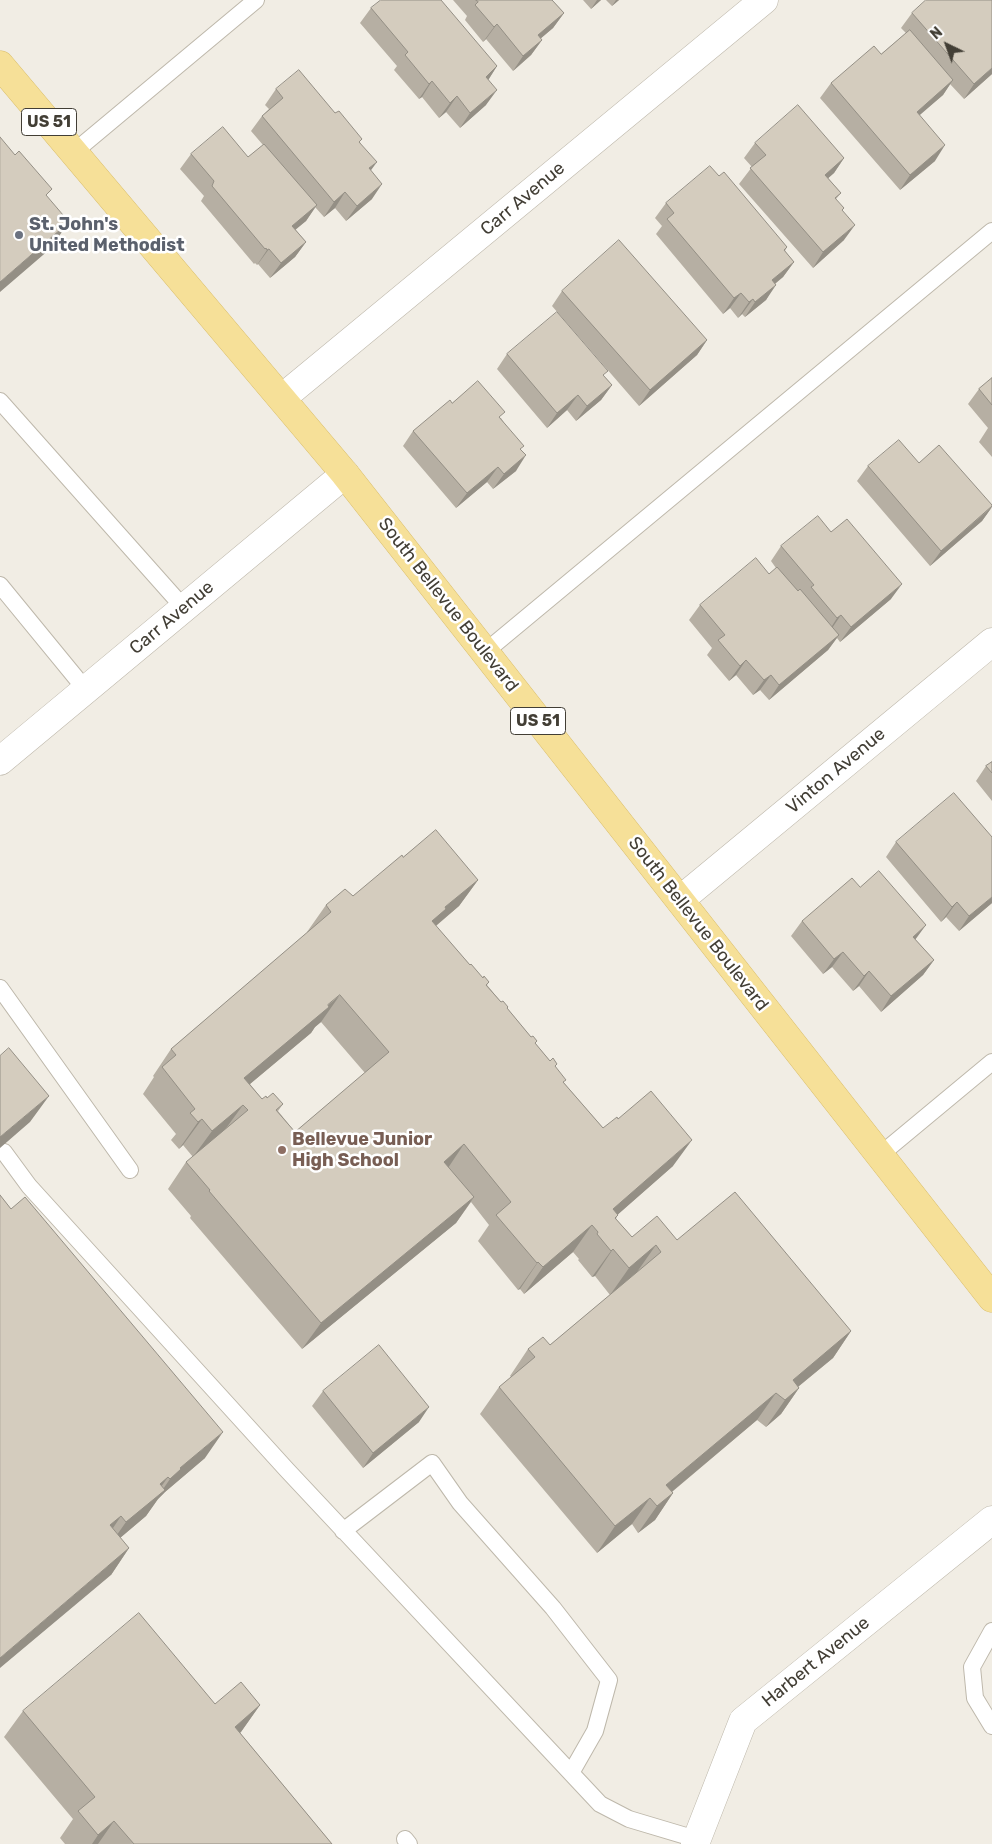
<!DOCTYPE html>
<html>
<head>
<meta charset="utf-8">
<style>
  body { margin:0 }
  #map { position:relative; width:992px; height:1844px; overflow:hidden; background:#f1ede4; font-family:Rubik,sans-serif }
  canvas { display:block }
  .north { position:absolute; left:922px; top:20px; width:50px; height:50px; -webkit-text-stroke:4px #fff; paint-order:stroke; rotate:318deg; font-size:14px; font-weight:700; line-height:20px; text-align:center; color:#423e35 }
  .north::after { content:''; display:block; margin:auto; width:18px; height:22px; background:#423e35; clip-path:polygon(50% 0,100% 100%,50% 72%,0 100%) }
</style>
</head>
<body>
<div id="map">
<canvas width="992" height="1844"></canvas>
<div class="north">N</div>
</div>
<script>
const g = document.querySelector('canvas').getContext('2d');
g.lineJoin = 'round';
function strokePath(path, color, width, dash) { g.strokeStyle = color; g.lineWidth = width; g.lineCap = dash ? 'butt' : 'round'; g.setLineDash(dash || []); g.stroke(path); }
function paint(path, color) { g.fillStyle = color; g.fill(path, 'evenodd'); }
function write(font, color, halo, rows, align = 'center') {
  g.font = font + ' Rubik,sans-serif'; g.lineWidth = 5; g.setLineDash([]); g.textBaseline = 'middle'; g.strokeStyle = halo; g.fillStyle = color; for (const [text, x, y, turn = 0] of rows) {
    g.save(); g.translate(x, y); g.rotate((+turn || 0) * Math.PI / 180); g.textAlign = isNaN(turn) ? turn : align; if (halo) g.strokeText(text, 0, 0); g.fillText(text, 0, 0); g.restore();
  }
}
const lane = new Path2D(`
  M 74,152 L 256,0
  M 0,401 L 184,608
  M 0,585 L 86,690
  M 485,652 L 992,231
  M 0,988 L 130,1170
  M 4,1152 L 29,1186 L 287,1470 L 600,1804 L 629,1819 L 696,1839
  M 880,1155 L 992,1062
  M 343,1531 L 432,1463 L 460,1503 L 553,1608 L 609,1680 L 595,1731 L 571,1773
  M 992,1631 L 972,1667 L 975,1698 L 992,1726
  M 405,1839 L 409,1844`);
const street = new Path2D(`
  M 282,398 L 764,0
  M 0,761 L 345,474
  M 680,900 L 992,642
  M 695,1844 L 743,1721 L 992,1520`);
const primary = new Path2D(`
  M 0,65 L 345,474 L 992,1298`);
strokePath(lane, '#beb8ab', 18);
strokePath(street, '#beb8ab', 29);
strokePath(primary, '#d9bd6a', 29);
strokePath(lane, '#fff', 16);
strokePath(street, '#fff', 28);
strokePath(primary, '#f6e098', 28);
paint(new Path2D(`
  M 453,0 L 552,0 L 564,13 L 553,28 L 540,39 L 542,40 L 531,55 L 513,71 L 486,39 L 483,42 L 465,20 L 467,16 Z
  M 583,0 L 601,0 L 591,9 Z
  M 606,0 L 619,0 L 612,6 Z
  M 371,8 L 497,66 L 488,80 L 486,105 L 460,128 L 446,112 L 439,118 L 422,97 L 419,99 L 394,70 L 397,66 L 360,23 Z
  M 912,13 L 992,74 L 964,99 L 950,84 L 943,95 L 919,115 L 935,161 L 900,190 L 820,98 L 831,83 L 881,54 L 906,33 L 901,28 Z
  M 276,89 L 360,142 L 371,170 L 372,199 L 346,221 L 335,208 L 324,217 L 315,207 L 306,221 L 295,229 L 306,242 L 295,257 L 270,278 L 258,264 L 257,265 L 255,263 L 254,264 L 201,201 L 204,196 L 180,169 L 191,154 L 248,157 L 263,145 L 251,131 L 262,116 L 269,109 L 265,105 Z
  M 755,143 L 844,158 L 834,173 L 828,178 L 841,193 L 836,199 L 842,211 L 844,240 L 813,268 L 739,184 L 752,167 L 744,158 Z
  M 719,176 L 787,247 L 785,251 L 794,262 L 783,277 L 775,284 L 766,300 L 745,317 L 742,314 L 738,318 L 730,308 L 723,314 L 656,234 L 662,226 L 655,218 L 666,203 Z
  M 562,291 L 707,340 L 697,355 L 639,406 L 552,306 Z
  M 507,354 L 604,376 L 612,385 L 601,400 L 576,421 L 567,410 L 547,428 L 497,369 Z
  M 992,378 L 992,457 L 979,442 L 988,428 L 968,404 L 979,389 Z
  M 452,403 L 501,418 L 521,450 L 516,471 L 493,489 L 487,482 L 456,508 L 403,446 L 413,431 Z
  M 919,463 L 992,507 L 982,521 L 930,566 L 857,481 L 868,466 Z
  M 831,532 L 891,599 L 840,642 L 837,638 L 828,650 L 769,700 L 760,690 L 753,695 L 736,675 L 729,681 L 707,655 L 712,648 L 689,620 L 700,605 L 769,574 L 776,568 L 771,561 L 781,546 Z
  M 992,762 L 992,801 L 976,781 L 986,766 Z
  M 896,842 L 992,903 L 959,931 L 946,917 L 941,922 L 886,857 Z
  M 403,857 L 478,880 L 459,906 L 436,926 L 470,965 L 483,978 L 489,982 L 487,985 L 501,1002 L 508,1007 L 507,1008 L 531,1037 L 537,1041 L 535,1043 L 555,1067 L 564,1083 L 603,1128 L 673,1166 L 618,1214 L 616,1219 L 632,1237 L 677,1240 L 851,1331 L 833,1358 L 798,1387 L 799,1388 L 781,1414 L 766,1427 L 757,1420 L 672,1492 L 673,1493 L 655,1520 L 638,1533 L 632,1524 L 597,1553 L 480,1414 L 499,1387 L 511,1377 L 510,1376 L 528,1349 L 550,1345 L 610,1295 L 595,1276 L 592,1277 L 578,1260 L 579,1259 L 573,1252 L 524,1294 L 520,1289 L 518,1290 L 478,1241 L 489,1225 L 471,1202 L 456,1223 L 302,1349 L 190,1218 L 191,1216 L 168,1189 L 186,1162 L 193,1157 L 183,1145 L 179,1149 L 171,1140 L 176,1134 L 143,1094 L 154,1077 L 153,1076 L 171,1049 L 308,932 L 307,932 L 326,905 L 353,896 ZM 321,1022 L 365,1073 L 295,1132 L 278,1111 L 283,1104 L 267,1098 L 262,1099 L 250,1084 L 311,1033 L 315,1027 Z
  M 860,887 L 916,940 L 934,960 L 923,975 L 881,1012 L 859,986 L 853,991 L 832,967 L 823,974 L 791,936 L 802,921 Z
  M 0,1195 L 205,1458 L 165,1492 L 158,1499 L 146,1516 L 120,1538 L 129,1548 L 111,1575 Z
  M 323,1391 L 419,1422 L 363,1468 L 312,1406 Z
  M 215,1704 L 260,1705 L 240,1733 L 332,1844 L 65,1844 L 60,1838 L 73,1819 L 4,1737 L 23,1711 Z`), '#b6afa3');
paint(new Path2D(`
  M 597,0 L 601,0 L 591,9 Z
  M 616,0 L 619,0 L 612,6 Z
  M 564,13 L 553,28 L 527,50 L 538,35 Z
  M 497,24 L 486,39 L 483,42 L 494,27 Z
  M 542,40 L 531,55 L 513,71 L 523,56 Z
  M 497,66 L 487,82 L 486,77 Z
  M 992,68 L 992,74 L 964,99 L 974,84 Z
  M 953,80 L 943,95 L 906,127 L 917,112 Z
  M 432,81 L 422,97 L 419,99 L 429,84 Z
  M 497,90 L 486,105 L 460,128 L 470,113 Z
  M 457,96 L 446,112 L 439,118 L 450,103 Z
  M 945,145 L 935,161 L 900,190 L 910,175 Z
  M 844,158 L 834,173 L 815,190 L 825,175 Z
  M 377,162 L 366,177 L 369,168 Z
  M 382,184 L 372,199 L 346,221 L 357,206 Z
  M 345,192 L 335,208 L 324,217 L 334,202 Z
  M 317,205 L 306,221 L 282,241 L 292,226 Z
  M 69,222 L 50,249 L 0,292 L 0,282 Z
  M 855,225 L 844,240 L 813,268 L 823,252 Z
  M 306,242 L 295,257 L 270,278 L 281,263 Z
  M 269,249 L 258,264 L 257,265 L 267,250 Z
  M 794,262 L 783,277 L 761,295 L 772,280 Z
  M 776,285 L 766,300 L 745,317 L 755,302 Z
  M 741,293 L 730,308 L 723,314 L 734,298 Z
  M 753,299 L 742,314 L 738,318 L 749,302 Z
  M 707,340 L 697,355 L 639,406 L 650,390 Z
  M 612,385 L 601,400 L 576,421 L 587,406 Z
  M 578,395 L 567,410 L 547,428 L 557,413 Z
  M 526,455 L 516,471 L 493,489 L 504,474 Z
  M 498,467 L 487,482 L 456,508 L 467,493 Z
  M 992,507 L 982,521 L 930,566 L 941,551 Z
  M 902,584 L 891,599 L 840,642 L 851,627 Z
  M 841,615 L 830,631 L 827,634 L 837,618 Z
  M 839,635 L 828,650 L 769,700 L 779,685 Z
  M 746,660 L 736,675 L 729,681 L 740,666 Z
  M 771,675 L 760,690 L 753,695 L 764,680 Z
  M 478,880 L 459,906 L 432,929 L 432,921 L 445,907 Z
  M 992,897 L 992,903 L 959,931 L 969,916 Z
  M 957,902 L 946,917 L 941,922 L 952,907 Z
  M 926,925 L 915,940 L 913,937 Z
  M 843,952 L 832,967 L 823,974 L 834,959 Z
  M 934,960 L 923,975 L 881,1012 L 891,996 Z
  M 869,971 L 859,986 L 853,991 L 864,976 Z
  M 340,995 L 321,1022 L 315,1027 L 311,1033 L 226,1104 L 244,1078 Z
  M 49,1096 L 30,1122 L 0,1148 L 0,1137 Z
  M 243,1105 L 224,1131 L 193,1157 L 212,1131 Z
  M 202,1119 L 183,1145 L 179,1149 L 198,1122 Z
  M 692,1140 L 673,1166 L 598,1232 L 613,1209 Z
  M 464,1144 L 446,1171 L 444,1162 Z
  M 474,1197 L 456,1223 L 302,1349 L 321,1323 Z
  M 592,1225 L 573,1252 L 524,1294 L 543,1267 Z
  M 656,1245 L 637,1272 L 610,1295 L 629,1268 Z
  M 613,1249 L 595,1276 L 592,1277 L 611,1251 Z
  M 538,1262 L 520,1289 L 518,1290 L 537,1263 Z
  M 851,1331 L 833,1358 L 783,1399 L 793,1380 Z
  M 799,1388 L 781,1414 L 766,1427 L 785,1400 Z
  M 776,1393 L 757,1420 L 656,1505 L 666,1485 Z
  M 429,1407 L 419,1422 L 363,1468 L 373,1453 Z
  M 223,1432 L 205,1458 L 165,1492 L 158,1499 L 146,1516 L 107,1549 L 126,1522 L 160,1484 L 168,1477 L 151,1501 L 159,1495 L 170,1479 L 180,1468 Z
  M 673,1493 L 655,1520 L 638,1533 L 657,1506 Z
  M 650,1498 L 632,1524 L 597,1553 L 615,1526 Z
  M 121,1516 L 103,1543 L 110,1525 Z
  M 129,1548 L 111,1575 L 0,1668 L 0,1658 Z
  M 260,1705 L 241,1732 L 217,1753 L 235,1727 Z
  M 114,1821 L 98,1844 L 92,1844 L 98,1835 Z`), '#948f85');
const building = new Path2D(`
  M 381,0 L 441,0 L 497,66 L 486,77 L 497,90 L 470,113 L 457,96 L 450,103 L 432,81 L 429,84 L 405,55 L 408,52 L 371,8 Z
  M 476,0 L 552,0 L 564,13 L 538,35 L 542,40 L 523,56 L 497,24 L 494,27 L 475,5 L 478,2 Z
  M 926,0 L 992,0 L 992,68 L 974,84 L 912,13 Z
  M 910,30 L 953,80 L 917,112 L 945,145 L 910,175 L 831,83 L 874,46 L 881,54 Z
  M 299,70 L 335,113 L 339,111 L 362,139 L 359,142 L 377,162 L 369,168 L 382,184 L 357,206 L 345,192 L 334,202 L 262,116 L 283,98 L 276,89 Z
  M 798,105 L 844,158 L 825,175 L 841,193 L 835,198 L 844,208 L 842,210 L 855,225 L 823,252 L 750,168 L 766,155 L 755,143 Z
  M 223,127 L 248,157 L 264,144 L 317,205 L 292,226 L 306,242 L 281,263 L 269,249 L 267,250 L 266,248 L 265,249 L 212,186 L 214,181 L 191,154 Z
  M 0,137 L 15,155 L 19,151 L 52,189 L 46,195 L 69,222 L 0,282 Z
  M 710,166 L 719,176 L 724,172 L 787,247 L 784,250 L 794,262 L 772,280 L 776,285 L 755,302 L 753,299 L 749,302 L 741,293 L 734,298 L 667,219 L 674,213 L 666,203 Z
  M 619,240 L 707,340 L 650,390 L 562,291 Z
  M 557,312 L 608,371 L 603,375 L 612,385 L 587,406 L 578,395 L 557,413 L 507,354 Z
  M 992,378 L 992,405 L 979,389 Z
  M 478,381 L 505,412 L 499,417 L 524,446 L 520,449 L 526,455 L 504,474 L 498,467 L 467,493 L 413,431 L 450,400 L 452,403 Z
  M 899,440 L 919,463 L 939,445 L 992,505 L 992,506 L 941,551 L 868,466 Z
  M 818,516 L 831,532 L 847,519 L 902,584 L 851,627 L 841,615 L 837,618 L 811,587 L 814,585 L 781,546 Z
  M 756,558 L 769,574 L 777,567 L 798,591 L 800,589 L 839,635 L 779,685 L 771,675 L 764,680 L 746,660 L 740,666 L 718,640 L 725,635 L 700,605 Z
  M 992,762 L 992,773 L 986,766 Z
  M 954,793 L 992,837 L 992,897 L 969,916 L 957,902 L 952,907 L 896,842 Z
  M 436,830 L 478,880 L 445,907 L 446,909 L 432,921 L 470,965 L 471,964 L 483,978 L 484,976 L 489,982 L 486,985 L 501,1002 L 503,1001 L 508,1007 L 507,1008 L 531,1037 L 533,1036 L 537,1041 L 535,1043 L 550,1061 L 553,1058 L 557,1064 L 555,1066 L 566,1080 L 563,1082 L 603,1128 L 617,1117 L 618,1119 L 651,1091 L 692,1140 L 613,1209 L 618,1215 L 615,1218 L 632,1237 L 657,1216 L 677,1240 L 735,1192 L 851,1331 L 793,1380 L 799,1388 L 785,1400 L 776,1393 L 666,1485 L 673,1493 L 657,1506 L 650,1498 L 615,1526 L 499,1387 L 535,1357 L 528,1349 L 543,1337 L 550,1345 L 661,1252 L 656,1245 L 629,1268 L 613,1249 L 611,1251 L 597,1234 L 598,1232 L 592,1225 L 543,1267 L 538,1262 L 537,1263 L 496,1215 L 511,1202 L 464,1144 L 444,1162 L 474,1197 L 321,1323 L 209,1191 L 210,1190 L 186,1162 L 248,1110 L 243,1105 L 212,1131 L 202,1119 L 198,1122 L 190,1113 L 195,1109 L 162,1067 L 176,1055 L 171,1049 L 331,912 L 326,905 L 345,889 L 353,896 L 402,855 L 403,857 ZM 340,995 L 389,1052 L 295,1132 L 276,1110 L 283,1104 L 273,1093 L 267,1098 L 266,1096 L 262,1099 L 244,1078 L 329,1007 L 328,1005 Z
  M 879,871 L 926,925 L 913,937 L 934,960 L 891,996 L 869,971 L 864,976 L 843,952 L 834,959 L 802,921 L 852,878 L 860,887 Z
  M 9,1048 L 49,1096 L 0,1137 L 0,1056 Z
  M 0,1195 L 11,1209 L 25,1197 L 223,1432 L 180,1468 L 181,1469 L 170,1479 L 168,1477 L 160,1484 L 165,1490 L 126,1522 L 121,1516 L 110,1525 L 129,1548 L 0,1658 Z
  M 379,1345 L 429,1407 L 373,1453 L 323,1391 Z
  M 139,1613 L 215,1704 L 241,1682 L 260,1705 L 235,1727 L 332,1844 L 134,1844 L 114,1821 L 98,1835 L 78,1811 L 95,1797 L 23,1711 Z`);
paint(building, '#d4ccbe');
strokePath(building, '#948f85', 1);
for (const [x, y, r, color] of [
  [19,235,5,"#6b7280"],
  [282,1150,5,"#8d6e63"]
]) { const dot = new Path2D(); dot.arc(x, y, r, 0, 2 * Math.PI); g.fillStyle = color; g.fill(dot); strokePath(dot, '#fff', 2); }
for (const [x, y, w] of [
  [49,122,55],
  [538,721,55]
]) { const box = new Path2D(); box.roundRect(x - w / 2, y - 13.5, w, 27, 4); g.fillStyle = '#fff'; g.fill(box); strokePath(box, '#423e35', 1); }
write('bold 16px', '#423e35', null, [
  ["US 51",49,122],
  ["US 51",538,721]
]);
write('18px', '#423e35', '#fff', [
  ["Carr Avenue",523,199,-40],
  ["South Bellevue Boulevard",448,605,52],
  ["Carr Avenue",172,618,-40],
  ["Vinton Avenue",836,771,-40],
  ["South Bellevue Boulevard",698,924,52],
  ["Harbert Avenue",816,1662,-39]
]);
write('bold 18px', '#5b616d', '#fff', [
  ["St. John's",29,225],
  ["United Methodist",29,246]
], 'left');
write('bold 18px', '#785e54', '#fff', [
  ["Bellevue Junior",292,1140],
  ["High School",292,1161]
], 'left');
</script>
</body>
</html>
